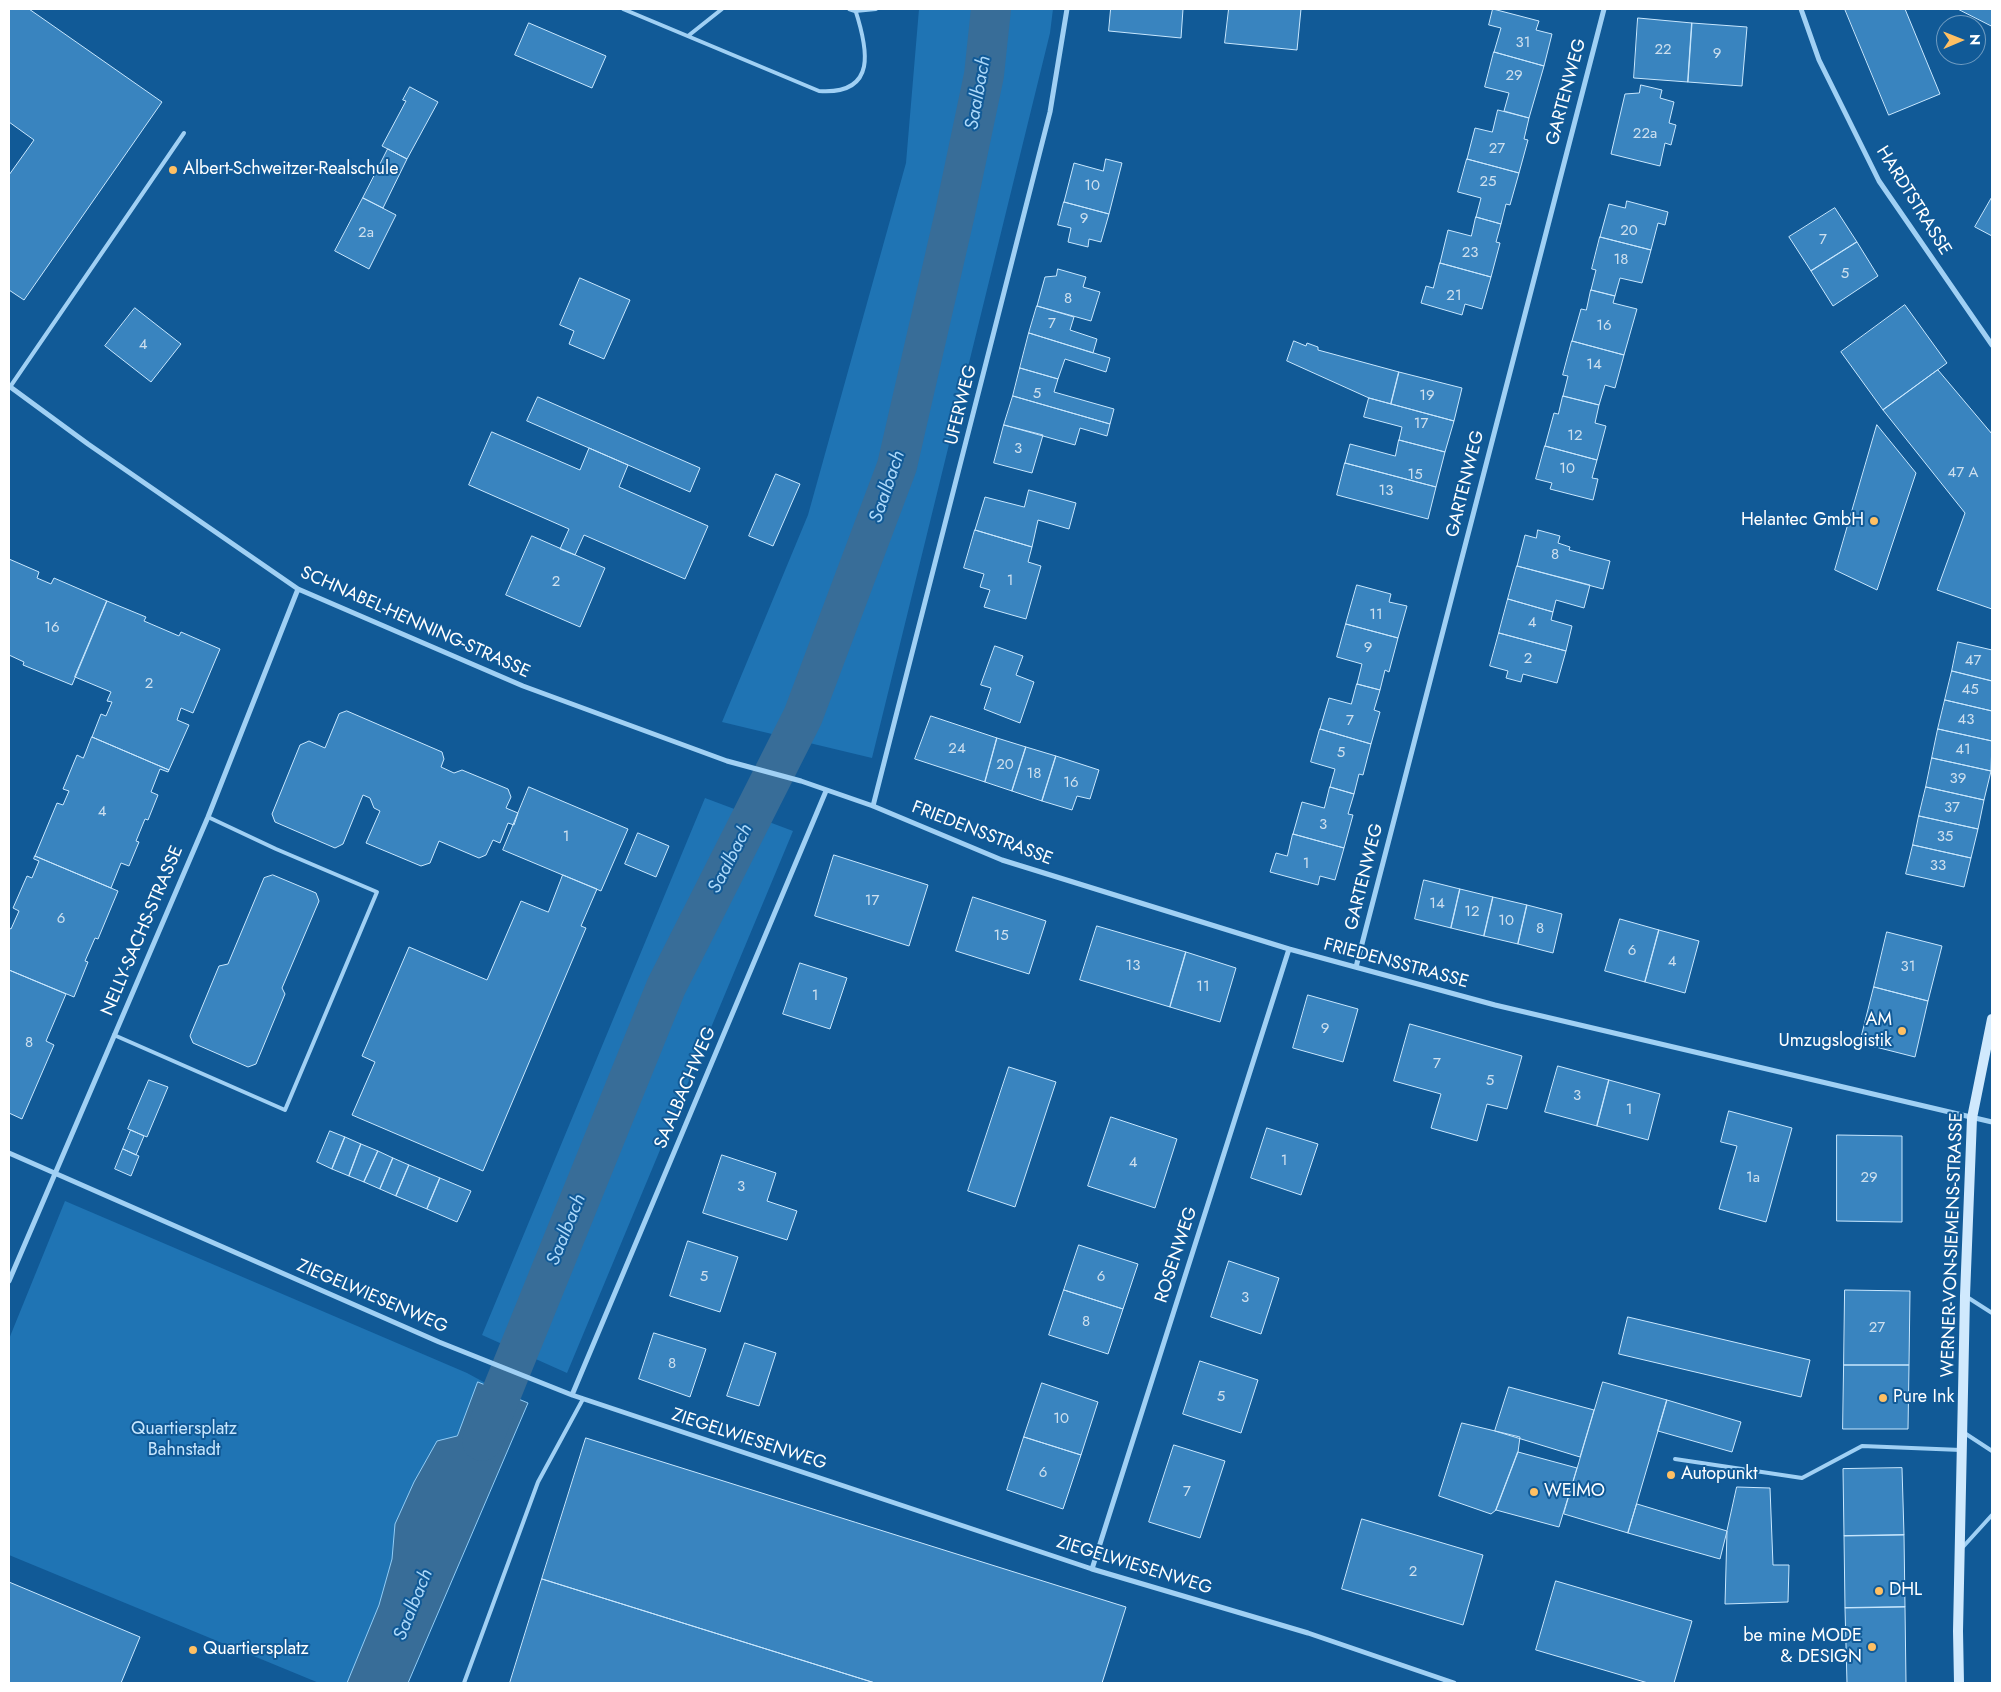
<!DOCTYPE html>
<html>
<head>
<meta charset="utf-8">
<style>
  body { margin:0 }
  #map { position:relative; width:2001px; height:1692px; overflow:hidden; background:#115a97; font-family:Jost,sans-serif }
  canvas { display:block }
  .frame { position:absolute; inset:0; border:10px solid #fff; pointer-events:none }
  .north { position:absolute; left:1936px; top:15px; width:50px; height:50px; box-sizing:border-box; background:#115a97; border:1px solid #709cc1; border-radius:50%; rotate:89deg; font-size:14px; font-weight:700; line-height:20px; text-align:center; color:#fff }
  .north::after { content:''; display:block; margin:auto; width:18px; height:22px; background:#ffc063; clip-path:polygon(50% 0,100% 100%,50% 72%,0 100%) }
</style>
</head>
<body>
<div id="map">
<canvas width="2001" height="1692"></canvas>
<div class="frame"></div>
<div class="north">N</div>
</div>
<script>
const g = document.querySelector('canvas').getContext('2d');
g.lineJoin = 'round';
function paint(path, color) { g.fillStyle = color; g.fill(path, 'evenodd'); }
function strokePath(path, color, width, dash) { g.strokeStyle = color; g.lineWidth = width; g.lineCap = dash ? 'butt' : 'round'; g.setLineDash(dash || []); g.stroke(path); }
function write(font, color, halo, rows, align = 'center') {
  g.font = font + ' Jost,sans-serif'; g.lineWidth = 4; g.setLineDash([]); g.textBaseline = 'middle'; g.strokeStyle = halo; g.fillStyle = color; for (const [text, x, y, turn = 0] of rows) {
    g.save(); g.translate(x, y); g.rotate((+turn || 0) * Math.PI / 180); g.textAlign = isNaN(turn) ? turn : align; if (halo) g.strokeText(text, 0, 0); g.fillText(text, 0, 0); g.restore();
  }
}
paint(new Path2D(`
  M 919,9 L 1053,9 L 1050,33 L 872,758 L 722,722 L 808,515 L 906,163 Z
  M 705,798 L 793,831 L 567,1373 L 482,1335 Z
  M 65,1201 L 467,1373 L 502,1392 L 382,1683 L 319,1683 L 9,1555 L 9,1339 Z`), '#1f74b4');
const water = new Path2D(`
  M 478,1382 L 528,1403 L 408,1683 L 347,1683 L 379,1605 L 392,1559 L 395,1524 L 414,1482 L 437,1441 L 457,1436 Z`);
paint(water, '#386d98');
strokePath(water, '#92cdf7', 1);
strokePath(new Path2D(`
  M 482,1441 L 666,987 L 803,716 L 897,466 L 955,213 L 984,75 L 991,9`), '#386d98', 40);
const building = new Path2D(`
  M 9,9 L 29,9 L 162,102 L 24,300 L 9,290 L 9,175 L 34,140 L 9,122 Z
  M 1111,9 L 1183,9 L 1181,38 L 1109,31 Z
  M 1229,9 L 1301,9 L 1297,50 L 1225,43 Z
  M 1493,9 L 1539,21 L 1536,30 L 1552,34 L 1544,66 L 1494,52 L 1501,28 L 1489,25 Z
  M 1845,9 L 1905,9 L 1940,94 L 1889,115 Z
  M 1958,9 L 1992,9 L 1992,26 Z
  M 1638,18 L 1692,23 L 1688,82 L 1634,78 Z
  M 529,23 L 606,56 L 592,88 L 515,55 Z
  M 1692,23 L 1747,27 L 1742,86 L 1688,82 Z
  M 1494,52 L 1544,66 L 1529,118 L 1504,111 L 1509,93 L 1485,87 Z
  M 1641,85 L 1662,90 L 1660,98 L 1674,102 L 1669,123 L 1676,125 L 1671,145 L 1665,143 L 1660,166 L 1611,154 L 1625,94 L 1639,93 Z
  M 410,87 L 438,102 L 407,159 L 382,146 L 406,101 L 403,100 Z
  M 1498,110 L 1529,118 L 1524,139 L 1528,140 L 1519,173 L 1467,159 L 1475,128 L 1492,132 Z
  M 388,149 L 407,159 L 383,208 L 363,198 Z
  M 1106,159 L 1122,163 L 1109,214 L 1064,202 L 1074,163 L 1103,171 Z
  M 1467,159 L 1519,173 L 1510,205 L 1506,204 L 1501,224 L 1476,217 L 1481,198 L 1458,192 Z
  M 1992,197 L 1992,236 L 1975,227 Z
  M 363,198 L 396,215 L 369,269 L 335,251 Z
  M 1627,201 L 1668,212 L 1665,225 L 1658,223 L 1651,250 L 1600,237 L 1609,204 L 1625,208 Z
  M 1064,202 L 1109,214 L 1101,242 L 1089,239 L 1088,247 L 1068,242 L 1071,228 L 1058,225 Z
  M 1835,208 L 1857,242 L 1811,271 L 1789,237 Z
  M 1476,217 L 1501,224 L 1496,242 L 1500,243 L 1491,277 L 1440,263 L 1448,230 L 1471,236 Z
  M 1600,237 L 1651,250 L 1642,283 L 1620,278 L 1615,296 L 1591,290 L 1596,270 L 1592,269 Z
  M 1857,242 L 1878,276 L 1833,306 L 1811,271 Z
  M 1440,263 L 1491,277 L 1482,309 L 1465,304 L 1462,315 L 1421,303 L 1426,286 L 1433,288 Z
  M 1058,269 L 1086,277 L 1083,287 L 1100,292 L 1091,321 L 1037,306 L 1045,277 L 1056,276 Z
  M 580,278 L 630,300 L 604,359 L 569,344 L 574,331 L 560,325 Z
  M 1591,290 L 1615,296 L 1613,303 L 1637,309 L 1624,355 L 1572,341 L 1581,309 L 1586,310 Z
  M 1905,305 L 1947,363 L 1883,410 L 1841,352 Z
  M 1037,306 L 1074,317 L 1070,330 L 1097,339 L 1093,353 L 1029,333 Z
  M 135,308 L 181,344 L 151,382 L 105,346 Z
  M 1029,333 L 1110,358 L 1106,372 L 1065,359 L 1058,379 L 1020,368 Z
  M 1294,341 L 1306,346 L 1307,343 L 1318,347 L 1318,350 L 1399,372 L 1391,404 L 1369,398 L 1287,361 Z
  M 1572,341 L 1624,355 L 1615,388 L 1605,385 L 1599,405 L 1563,396 L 1568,376 L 1563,375 Z
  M 1020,368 L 1058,379 L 1054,392 L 1114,409 L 1110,424 L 1013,396 Z
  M 1938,370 L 1992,434 L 1992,609 L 1937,590 L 1965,513 L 1883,410 Z
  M 1399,372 L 1462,388 L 1454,421 L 1391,404 Z
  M 1013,396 L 1110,424 L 1107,436 L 1080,428 L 1075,445 L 1004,425 Z
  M 1563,396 L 1599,405 L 1595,423 L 1606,426 L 1597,460 L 1545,446 L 1554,413 L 1558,414 Z
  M 538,397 L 700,468 L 690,492 L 527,421 Z
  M 1369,398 L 1454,421 L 1445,452 L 1399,440 L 1402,427 L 1364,417 Z
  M 1004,425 L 1043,435 L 1032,473 L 994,463 Z
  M 1877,425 L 1916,473 L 1877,590 L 1835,570 Z
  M 492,432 L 580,470 L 589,448 L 628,465 L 619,487 L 708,526 L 685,579 L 584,535 L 575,555 L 560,549 L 569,529 L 469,485 Z
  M 1399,440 L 1445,452 L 1436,487 L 1345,463 L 1350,444 L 1395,456 Z
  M 1545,446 L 1597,460 L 1592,478 L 1598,479 L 1593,500 L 1550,489 L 1552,483 L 1536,479 Z
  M 1345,463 L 1436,487 L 1428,519 L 1337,495 Z
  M 776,474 L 800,484 L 773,546 L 749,536 Z
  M 1029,490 L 1076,503 L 1069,529 L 1038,520 L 1032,547 L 975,530 L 985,497 L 1024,507 Z
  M 975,530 L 1032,547 L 1028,562 L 1041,566 L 1026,619 L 984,607 L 990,590 L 980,587 L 984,574 L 964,568 Z
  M 1538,530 L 1560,536 L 1558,543 L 1570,547 L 1569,550 L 1610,561 L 1603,589 L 1517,566 L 1525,535 L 1536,538 Z
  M 532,536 L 605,568 L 580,627 L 506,595 Z
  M 9,559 L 39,572 L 37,578 L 51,584 L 54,578 L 107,601 L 72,685 L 23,665 L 24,662 L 9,655 Z
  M 1517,566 L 1590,585 L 1584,608 L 1556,600 L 1553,612 L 1508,599 Z
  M 1357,585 L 1391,594 L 1389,602 L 1407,606 L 1398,638 L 1346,624 Z
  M 1508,599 L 1553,612 L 1551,620 L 1572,626 L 1566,651 L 1499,633 Z
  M 107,601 L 146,617 L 144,621 L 179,636 L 181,632 L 220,649 L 193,713 L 181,708 L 177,720 L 189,725 L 169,770 L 92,737 L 101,714 L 106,716 L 112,702 L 107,701 L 111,692 L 75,677 Z
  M 1346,624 L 1398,638 L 1389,672 L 1385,670 L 1380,690 L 1357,684 L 1362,664 L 1337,657 Z
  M 1499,633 L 1566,651 L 1557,683 L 1523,674 L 1521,682 L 1506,678 L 1508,671 L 1490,666 Z
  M 1958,642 L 1992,650 L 1992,681 L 1952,671 Z
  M 995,646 L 1023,656 L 1016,675 L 1034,682 L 1020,723 L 984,709 L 991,688 L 981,685 Z
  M 1952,671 L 1992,681 L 1992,711 L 1945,700 Z
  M 1357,684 L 1380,690 L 1374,710 L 1380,712 L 1371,744 L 1320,729 L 1329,698 L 1351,704 Z
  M 1945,700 L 1992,711 L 1992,741 L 1938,729 Z
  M 347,711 L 442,752 L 444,759 L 441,767 L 454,773 L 462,770 L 508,789 L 511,797 L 506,808 L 518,813 L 514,825 L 508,823 L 500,843 L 493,840 L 486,855 L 479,858 L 439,841 L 430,863 L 421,866 L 366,843 L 380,811 L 374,808 L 370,798 L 363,795 L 343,844 L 335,848 L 275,822 L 272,814 L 300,745 L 309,741 L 325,748 L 339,714 Z
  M 931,716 L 997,738 L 985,782 L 915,759 Z
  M 1320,729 L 1371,744 L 1363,775 L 1359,774 L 1354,794 L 1330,787 L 1335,769 L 1311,762 Z
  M 1938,729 L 1992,741 L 1991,771 L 1932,758 Z
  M 92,737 L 169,770 L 168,772 L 160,769 L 151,792 L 158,795 L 148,820 L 145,819 L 136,841 L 139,842 L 129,866 L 121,863 L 111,888 L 35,856 L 57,803 L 63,805 L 69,791 L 63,789 L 77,755 L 83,758 Z
  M 997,738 L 1026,747 L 1012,791 L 985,782 Z
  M 1026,747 L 1056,756 L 1042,801 L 1012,791 Z
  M 1056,756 L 1099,770 L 1090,799 L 1077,796 L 1072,810 L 1042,801 Z
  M 1932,758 L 1991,771 L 1984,800 L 1926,787 Z
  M 529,787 L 628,829 L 601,891 L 503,850 Z
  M 1330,787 L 1354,794 L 1348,814 L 1353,815 L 1344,848 L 1293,834 L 1302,802 L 1324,808 Z
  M 1926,787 L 1984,800 L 1978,829 L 1919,816 Z
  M 1919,816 L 1978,829 L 1971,858 L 1913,845 Z
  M 638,833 L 669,846 L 656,877 L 625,864 Z
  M 1293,834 L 1344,848 L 1335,880 L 1320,876 L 1318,885 L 1270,872 L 1276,853 L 1287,856 Z
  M 1913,845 L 1971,858 L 1964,887 L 1906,874 Z
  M 834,855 L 928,885 L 909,946 L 815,916 Z
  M 35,856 L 118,891 L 98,939 L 95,938 L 85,961 L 88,962 L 74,997 L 9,970 L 9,928 L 11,929 L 19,911 L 13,908 L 27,876 L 32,878 L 39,861 L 34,859 Z
  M 273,875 L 316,893 L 319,901 L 282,988 L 285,994 L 256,1064 L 248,1067 L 193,1043 L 190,1036 L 219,966 L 228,964 L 264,878 Z
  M 563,875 L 597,889 L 581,926 L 586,928 L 483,1171 L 352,1115 L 375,1062 L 362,1056 L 409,947 L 487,980 L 521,901 L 548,912 Z
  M 1424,880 L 1460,889 L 1451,928 L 1415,919 Z
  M 1460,889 L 1493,897 L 1484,936 L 1451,928 Z
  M 973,897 L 1046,921 L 1029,974 L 956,951 Z
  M 1493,897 L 1527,905 L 1518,944 L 1484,936 Z
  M 1527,905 L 1562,914 L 1553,953 L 1518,944 Z
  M 1620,919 L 1659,930 L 1645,982 L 1605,971 Z
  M 1097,926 L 1186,952 L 1170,1007 L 1080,980 Z
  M 1659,930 L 1699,941 L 1685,993 L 1645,982 Z
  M 1887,932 L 1942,946 L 1928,1001 L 1874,987 Z
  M 1186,952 L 1236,968 L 1220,1022 L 1170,1007 Z
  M 800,963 L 847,978 L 830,1029 L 783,1014 Z
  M 9,970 L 66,994 L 46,1041 L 54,1045 L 22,1119 L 9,1113 Z
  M 1874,987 L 1928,1001 L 1915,1057 L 1860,1043 Z
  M 1308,995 L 1358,1009 L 1343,1062 L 1293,1048 Z
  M 1410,1024 L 1522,1056 L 1507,1109 L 1487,1104 L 1477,1141 L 1431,1128 L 1441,1094 L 1394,1081 Z
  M 1558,1066 L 1609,1080 L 1597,1126 L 1545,1112 Z
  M 1009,1067 L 1056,1082 L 1015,1207 L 968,1191 Z
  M 149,1080 L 168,1087 L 147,1137 L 128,1129 Z
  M 1609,1080 L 1660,1094 L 1648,1140 L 1597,1126 Z
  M 1729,1111 L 1792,1128 L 1766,1222 L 1719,1209 L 1737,1146 L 1721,1142 Z
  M 1111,1117 L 1177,1139 L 1155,1208 L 1088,1186 Z
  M 1267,1128 L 1318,1144 L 1301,1195 L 1251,1178 Z
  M 131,1130 L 144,1136 L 136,1155 L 123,1149 Z
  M 330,1131 L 345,1137 L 332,1169 L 317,1162 Z
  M 1837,1135 L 1902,1136 L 1902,1222 L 1837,1221 Z
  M 345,1137 L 361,1144 L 349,1176 L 332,1169 Z
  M 361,1144 L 378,1151 L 364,1182 L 349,1176 Z
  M 123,1149 L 139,1156 L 131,1176 L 115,1169 Z
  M 378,1151 L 393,1158 L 380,1189 L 364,1182 Z
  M 722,1155 L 776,1173 L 767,1201 L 797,1211 L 787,1240 L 703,1213 Z
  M 393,1158 L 409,1165 L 396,1196 L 380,1189 Z
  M 409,1165 L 440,1178 L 427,1209 L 396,1196 Z
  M 440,1178 L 471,1191 L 457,1222 L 427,1209 Z
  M 688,1241 L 738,1257 L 720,1312 L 670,1296 Z
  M 1079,1245 L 1138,1264 L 1123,1309 L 1064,1290 Z
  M 1229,1261 L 1279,1278 L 1261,1334 L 1211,1317 Z
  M 1064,1290 L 1123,1309 L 1108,1354 L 1049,1335 Z
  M 1845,1290 L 1910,1291 L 1909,1365 L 1844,1365 Z
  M 1628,1317 L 1810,1360 L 1801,1397 L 1619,1354 Z
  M 654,1333 L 706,1349 L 690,1397 L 639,1379 Z
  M 745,1343 L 776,1353 L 759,1406 L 727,1396 Z
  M 1200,1361 L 1258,1380 L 1241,1433 L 1183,1414 Z
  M 1844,1365 L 1909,1365 L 1908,1429 L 1843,1429 Z
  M 1603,1382 L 1667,1400 L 1628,1533 L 1564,1514 Z
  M 1042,1383 L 1098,1402 L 1081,1455 L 1024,1437 Z
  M 1509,1387 L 1594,1410 L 1580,1457 L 1495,1431 Z
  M 1667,1400 L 1741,1422 L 1732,1452 L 1658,1431 Z
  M 1462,1423 L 1520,1437 L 1518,1452 L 1496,1510 L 1491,1514 L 1439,1496 Z
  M 1024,1437 L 1081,1455 L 1063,1509 L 1007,1490 Z
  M 586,1438 L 1126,1607 L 1102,1683 L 875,1683 L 542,1579 Z
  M 1174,1445 L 1225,1461 L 1200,1538 L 1149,1522 Z
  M 1518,1452 L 1577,1468 L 1559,1527 L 1496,1510 Z
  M 1902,1468 L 1904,1535 L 1844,1536 L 1843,1469 Z
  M 1737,1487 L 1770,1488 L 1773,1565 L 1789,1565 L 1788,1602 L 1725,1604 L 1727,1531 Z
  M 1637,1504 L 1727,1531 L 1720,1559 L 1628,1533 Z
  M 1362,1519 L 1483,1555 L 1463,1625 L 1342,1589 Z
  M 1904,1535 L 1905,1607 L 1845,1608 L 1844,1536 Z
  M 542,1579 L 875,1683 L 510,1683 Z
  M 1556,1581 L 1692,1621 L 1674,1683 L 1648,1683 L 1536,1650 Z
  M 9,1582 L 140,1637 L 121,1683 L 9,1683 Z
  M 1905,1607 L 1906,1683 L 1847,1683 L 1845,1608 Z`);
paint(building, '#3984bf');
strokePath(building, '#c8e7fe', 1);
strokePath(new Path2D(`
  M 623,9 L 819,91 C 878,95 868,49 855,9
  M 849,9 L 855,11 L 876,9
  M 688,36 L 722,9
  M 10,387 L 184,133
  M 114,1035 L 285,1110 L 377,892 L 276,849 L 208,817
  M 1967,1297 L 1992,1313
  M 1963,1432 L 1992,1451
  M 1675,1459 L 1802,1478 L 1862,1446 L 1961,1450
  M 1962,1548 L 1992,1515
  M 464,1683 L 538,1482 L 583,1399`), '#a0d0f4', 4);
strokePath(new Path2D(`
  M 1801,9 L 1819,60 L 1879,181 L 1992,345
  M 9,386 L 88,444 L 298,589 L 523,686 L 727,761 L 801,781 L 873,806 L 1002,860 L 1289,949 L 1495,1005 L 1992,1122
  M 873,806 L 1050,112 L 1067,9
  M 1356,967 L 1604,9
  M 9,1153 L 439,1342 L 572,1395 L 1092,1569 L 1308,1633 L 1454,1683
  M 9,1281 L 208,817 L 298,589
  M 572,1395 L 826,791
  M 1092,1569 L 1289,949`), '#a0d0f4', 5);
strokePath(new Path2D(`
  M 1959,1683 L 1958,1631 L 1965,1296 L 1972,1118 L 1992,1019`), '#d0e9fd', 10);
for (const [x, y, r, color] of [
  [173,170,5,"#ffc063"],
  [1874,521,5,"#ffc063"],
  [1902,1031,5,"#ffc063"],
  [1883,1398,5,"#ffc063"],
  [1671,1475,5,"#ffc063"],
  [1534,1492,5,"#ffc063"],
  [1879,1591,5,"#ffc063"],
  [1872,1647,5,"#ffc063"],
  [193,1650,5,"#ffc063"]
]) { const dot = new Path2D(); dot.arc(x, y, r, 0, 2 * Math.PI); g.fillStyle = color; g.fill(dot); strokePath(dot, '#115a97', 2); }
write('15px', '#cee0ef', null, [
  ["31",1523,43],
  ["22",1663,50],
  ["9",1717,54],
  ["29",1514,76],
  ["22a",1645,134],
  ["27",1497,149],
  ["25",1488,182],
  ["10",1092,186],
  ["9",1084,219],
  ["20",1629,231],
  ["2a",366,233],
  ["7",1823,240],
  ["23",1470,253],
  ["18",1621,260],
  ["5",1845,274],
  ["21",1454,296],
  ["8",1068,299],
  ["7",1052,324],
  ["16",1604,326],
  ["4",143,345],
  ["14",1594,365],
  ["5",1037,394],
  ["19",1427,396],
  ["17",1421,424],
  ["12",1575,436],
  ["3",1018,449],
  ["10",1567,469],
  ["47 A",1963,473],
  ["15",1415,475],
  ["13",1386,491],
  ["8",1555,555],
  ["1",1010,581],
  ["2",556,582],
  ["11",1376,615],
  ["4",1532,623],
  ["16",52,628],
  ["9",1368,648],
  ["2",1528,659],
  ["47",1973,661],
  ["2",149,684],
  ["45",1970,690],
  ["43",1966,720],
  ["7",1350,721],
  ["24",957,749],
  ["41",1963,750],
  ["5",1341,753],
  ["20",1005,765],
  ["18",1034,774],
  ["39",1958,779],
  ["16",1071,783],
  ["37",1952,808],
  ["4",102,812],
  ["3",1323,825],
  ["1",566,837],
  ["35",1945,837],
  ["1",1306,864],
  ["33",1938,866],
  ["17",872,901],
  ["14",1437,904],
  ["12",1472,912],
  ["6",61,919],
  ["10",1506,921],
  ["8",1540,929],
  ["15",1001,936],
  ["6",1632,951],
  ["4",1672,962],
  ["13",1133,966],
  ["31",1908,967],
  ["11",1203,987],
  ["1",815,996],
  ["9",1325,1029],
  ["8",29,1043],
  ["7",1437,1064],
  ["5",1490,1081],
  ["3",1577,1096],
  ["1",1629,1110],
  ["1",1284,1161],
  ["4",1133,1163],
  ["1a",1753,1178],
  ["29",1869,1178],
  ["3",741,1187],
  ["5",704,1277],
  ["6",1101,1277],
  ["3",1245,1298],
  ["8",1086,1322],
  ["27",1877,1328],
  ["8",672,1364],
  ["5",1221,1397],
  ["10",1061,1419],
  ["6",1043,1473],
  ["7",1187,1492],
  ["2",1413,1572]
]);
write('18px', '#fff', '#115a97', [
  ["GARTENWEG",1567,92,-75],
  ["HARDTSTRASSE",1913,201,58],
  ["UFERWEG",962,405,-76],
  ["GARTENWEG",1466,484,-76],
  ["SCHNABEL-HENNING-STRASSE",415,623,24],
  ["FRIEDENSSTRASSE",982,834,21],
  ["GARTENWEG",1365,877,-76],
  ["NELLY-SACHS-STRASSE",143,931,-67],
  ["FRIEDENSSTRASSE",1396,964,15],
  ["SAALBACHWEG",686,1088,-67],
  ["WERNER-VON-SIEMENS-STRASSE",1953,1245,-88],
  ["ROSENWEG",1177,1255,-72],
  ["ZIEGELWIESENWEG",372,1297,23],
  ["ZIEGELWIESENWEG",749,1440,18],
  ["ZIEGELWIESENWEG",1134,1566,17]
]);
write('18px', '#fff', '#115a97', [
  ["Albert-Schweitzer-Realschule",183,170],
  ["Helantec GmbH",1864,521,"right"],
  ["AM",1892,1021,"right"],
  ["Umzugslogistik",1892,1042,"right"],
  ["Pure Ink",1893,1398],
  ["Autopunkt",1681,1475],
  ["WEIMO",1544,1492],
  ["DHL",1889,1591],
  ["be mine MODE",1862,1637,"right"],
  ["& DESIGN",1862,1658,"right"],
  ["Quartiersplatz",203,1650]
], 'left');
write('18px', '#c8e7fe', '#115a97', [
  ["Quartiersplatz",184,1430],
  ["Bahnstadt",184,1451]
]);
write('italic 19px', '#add9fa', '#115a97', [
  ["Saalbach",979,93,-80],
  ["Saalbach",888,487,-71],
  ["Saalbach",731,859,-63],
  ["Saalbach",567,1230,-68],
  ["Saalbach",414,1605,-68]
]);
</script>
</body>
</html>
